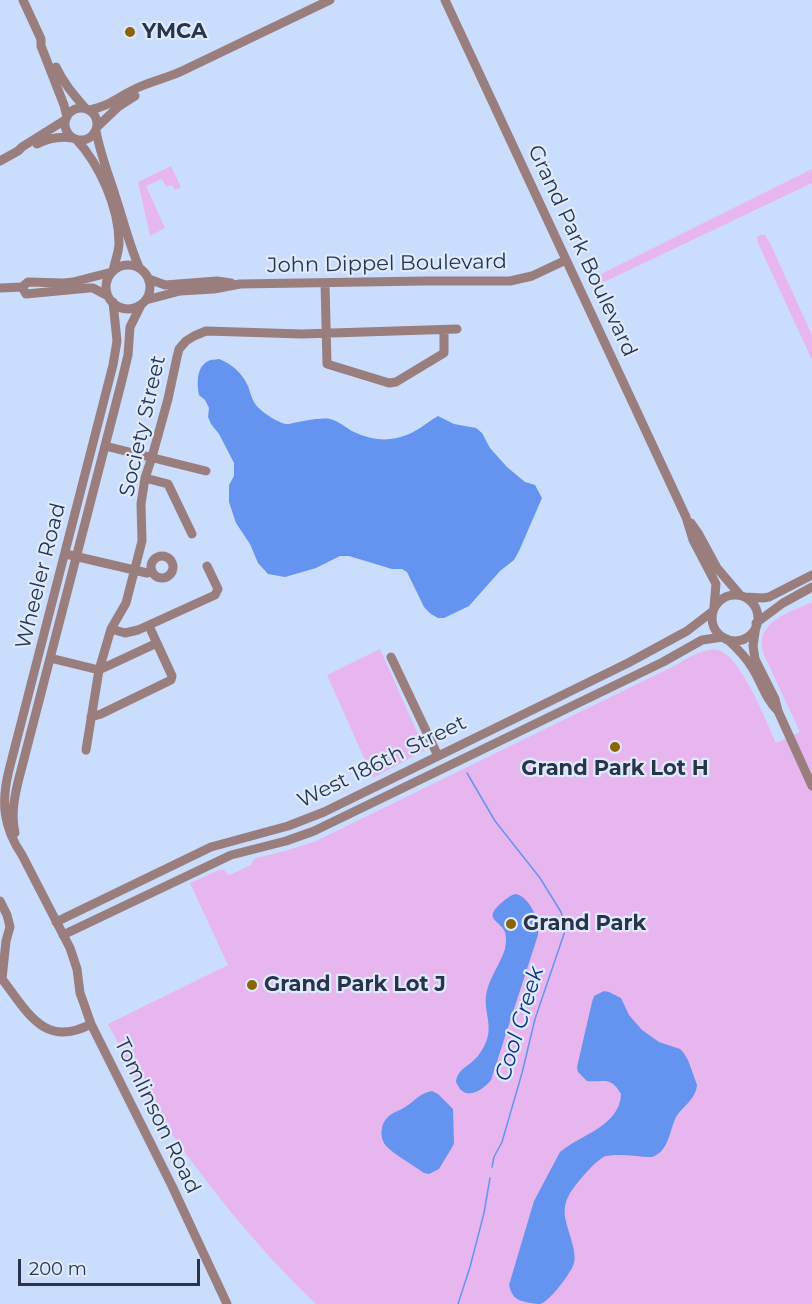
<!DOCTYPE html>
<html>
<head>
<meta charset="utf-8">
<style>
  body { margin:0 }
  #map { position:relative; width:812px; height:1304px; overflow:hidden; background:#cbddfc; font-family:Montserrat,sans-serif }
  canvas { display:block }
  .scale { position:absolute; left:18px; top:1259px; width:182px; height:27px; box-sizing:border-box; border:3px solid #293448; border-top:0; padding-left:8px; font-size:18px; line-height:21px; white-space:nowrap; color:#293448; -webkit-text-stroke:4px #deeaff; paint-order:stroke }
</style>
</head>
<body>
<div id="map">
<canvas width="812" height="1304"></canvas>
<div class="scale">200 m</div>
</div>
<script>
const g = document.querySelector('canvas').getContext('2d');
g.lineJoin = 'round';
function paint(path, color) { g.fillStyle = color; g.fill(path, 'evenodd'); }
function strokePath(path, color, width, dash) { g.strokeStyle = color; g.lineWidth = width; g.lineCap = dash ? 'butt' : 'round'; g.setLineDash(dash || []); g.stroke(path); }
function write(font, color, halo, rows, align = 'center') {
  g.font = font + ' Montserrat,sans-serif'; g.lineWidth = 4.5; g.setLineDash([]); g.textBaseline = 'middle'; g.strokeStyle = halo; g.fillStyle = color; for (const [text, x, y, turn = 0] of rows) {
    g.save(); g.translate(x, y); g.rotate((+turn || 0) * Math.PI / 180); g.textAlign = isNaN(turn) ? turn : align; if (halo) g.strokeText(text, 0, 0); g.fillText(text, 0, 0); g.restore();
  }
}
paint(new Path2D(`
  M 171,166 L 181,187 L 175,190 L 172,185 L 166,187 L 162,179 L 146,186 L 165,228 L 150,236 L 138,182 Z
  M 812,169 L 812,183 L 600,284 L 597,276 Z
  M 760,235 L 765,235 L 770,243 L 812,335 L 812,360 L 758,243 L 757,237 Z
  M 812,602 L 812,1304 L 316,1304 C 255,1246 201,1178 154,1108 C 137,1082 123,1051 108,1024 L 228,965 L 190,883 L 219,870 L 224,870 L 229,875 L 232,874 L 251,865 L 254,859 L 257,858 L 285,851 L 316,841 L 674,666 C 687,659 701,648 717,650 C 739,652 767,723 776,743 L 800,732 L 765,657 C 751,623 788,613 812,602 Z
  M 380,649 L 425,750 L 373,778 L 327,675 Z`), '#e8b6ef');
paint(new Path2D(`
  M 219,359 C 232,364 242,373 248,386 C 251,395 253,404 261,410 C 266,415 282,425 289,424 C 298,422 306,420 316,419 C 320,419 326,418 330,419 C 339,421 346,428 354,432 C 375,442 395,442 415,431 C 423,427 430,420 438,416 L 454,424 L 476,428 L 482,433 L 490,448 L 507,467 L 525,482 L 535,485 L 542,498 L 519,551 L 514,560 L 500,571 L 469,606 L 444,618 L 438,618 L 431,614 L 424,607 L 407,572 L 402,569 L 392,569 L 349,556 L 340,556 L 316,568 L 285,577 L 268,574 L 258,563 L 250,544 L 236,523 L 229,502 L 229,485 L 234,476 L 234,463 L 219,434 L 211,424 L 208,417 L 209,408 L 205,400 L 199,395 C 197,383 196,368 208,361 C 212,359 215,360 219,359 Z
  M 515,894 C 525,895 534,909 537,920 C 539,924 538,930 538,935 L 491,1080 C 485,1088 470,1099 461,1090 C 460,1089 456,1083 456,1081 C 458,1070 465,1068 473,1061 C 479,1056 483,1049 486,1042 C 493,1026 484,1012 486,996 C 488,979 500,965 505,949 C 506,943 507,936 504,930 C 498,920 484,919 500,904 C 505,900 509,896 515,894 Z
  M 604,991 L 609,992 L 621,998 L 629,1015 L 642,1030 L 659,1042 L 680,1049 L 683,1052 L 688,1060 L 697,1085 C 696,1099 683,1106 676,1117 C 671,1127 670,1140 663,1149 C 660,1153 657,1155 652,1157 C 637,1157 621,1153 606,1156 C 596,1159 574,1186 569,1195 C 565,1202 564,1210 565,1217 C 567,1230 579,1255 573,1266 C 569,1275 550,1301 540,1304 C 535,1304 528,1303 522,1301 C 514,1299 511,1293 509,1285 L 534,1201 L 560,1152 C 580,1135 620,1126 621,1094 C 610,1075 604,1083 587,1081 L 578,1072 L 577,1067 L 592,1002 L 594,996 Z
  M 432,1091 L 438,1094 L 453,1109 L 454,1144 L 439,1169 L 429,1174 L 424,1173 C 413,1165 395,1155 386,1146 C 379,1138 380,1123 389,1116 C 393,1112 400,1111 405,1107 C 415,1101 420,1093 432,1091 Z`), '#6494ef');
strokePath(new Path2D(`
  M 467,773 L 495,821 L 540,878 L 561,912 L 566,928 L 535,1019 L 522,1073 L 502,1142 L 494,1157 L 492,1167
  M 458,1304 L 470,1267 L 484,1213 L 490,1178`), '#6494ef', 1.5);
strokePath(new Path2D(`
  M 23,0 L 41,39 L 41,46 L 64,105 L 67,117
  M 445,0 L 686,517 L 693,540 L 716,584 L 714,607
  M 56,67 C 64,84 74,95 86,109
  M65 124a16 16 0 1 1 32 0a16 16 0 1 1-32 0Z
  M 90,110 C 110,106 119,96 137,88 C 152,81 167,78 182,71 L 330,0
  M 97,127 L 118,107 L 135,96
  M 96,131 C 100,153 108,173 115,195 C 123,219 129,244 139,267
  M 76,139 C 100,165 119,208 119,243 C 119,252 115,261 113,271
  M 37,144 C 49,138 59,136 72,138
  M 0,161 L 18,151 L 22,147 L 65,120
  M106 287a22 22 0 1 1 44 0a22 22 0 1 1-44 0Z
  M 149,279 L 165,285 L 217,281 L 231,283
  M 325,283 L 327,364 L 389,383 L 396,382 L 444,353 L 444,330
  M 22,287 L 26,294 L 89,288 L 93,288 L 108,296
  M 0,288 L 22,287 L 28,282 L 64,283 L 73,282 L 112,272
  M 146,300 L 180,291 L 214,289 L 240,284 L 424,281 L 510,281 L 532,276 L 566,260
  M 113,302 L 117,341 L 113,365 L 9,770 C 1,802 3,827 22,855 L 70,948 L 77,969 L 80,993 L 84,1004 L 91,1024 L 172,1186 L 227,1304
  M 105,446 L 206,471
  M 145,478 L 168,484 L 192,534
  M 691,523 L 698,533 L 717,568 L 740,595
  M 70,555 L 147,573 L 152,571
  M151 567a11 11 0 1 1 22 0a11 11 0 1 1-22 0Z
  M712 618a23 23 0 1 1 46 0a23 23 0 1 1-46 0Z
  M 745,597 L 763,598 L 769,597 L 812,575
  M 756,623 L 783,603 L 812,587
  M 756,626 L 753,646 L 755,659 L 775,699 L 778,711 L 812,786
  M 111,629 L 125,633 L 138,630 L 215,595 L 218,589 L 207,566
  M 727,639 C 737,648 746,657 753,669 C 762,684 765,698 778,711
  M 391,657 L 438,756
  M 50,658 L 99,670 L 157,643
  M 91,717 L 101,714 L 171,680 L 172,676 L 149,626
  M 86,750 L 99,670 L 111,629 L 126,603 L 142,541 L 141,504 L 145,478 L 152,457 L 168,399 L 177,357 L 179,349 L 186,341 L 194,336 L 206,331 L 302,334 L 457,329
  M 15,833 C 11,816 14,799 18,782 L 121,384 L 128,355 L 130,327 L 141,305
  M 0,901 L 7,915 L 10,927 L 6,941 L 2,979
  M 56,922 L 211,847 L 288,826 L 324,812 L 628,663 L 687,631 L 713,611
  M 63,935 L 231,855 L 286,841 L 314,831 L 663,662 L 702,640 L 723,637
  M 0,979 L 2,979 C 27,1011 44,1049 91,1024`), '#9a7e7d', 9);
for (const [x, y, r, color] of [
  [130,32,6,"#8b6505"],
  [615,747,6,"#8b6505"],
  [511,924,6,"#8b6505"],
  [252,985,6,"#8b6505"]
]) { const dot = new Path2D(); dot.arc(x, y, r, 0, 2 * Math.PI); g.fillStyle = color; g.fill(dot); strokePath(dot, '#deeaff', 2); }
write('bold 21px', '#293448', '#deeaff', [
  ["YMCA",142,32],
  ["Grand Park Lot H",615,769,"center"],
  ["Grand Park",523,924],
  ["Grand Park Lot J",264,985]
], 'left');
write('21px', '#293448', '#deeaff', [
  ["Grand Park Boulevard",582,251,65],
  ["John Dippel Boulevard",387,264,-1],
  ["Society Street",143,426,-77],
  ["Wheeler Road",41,576,-76],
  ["West 186th Street",382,762,-26],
  ["Tomlinson Road",157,1116,64]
]);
write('italic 22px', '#0b3382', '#deeaff', [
  ["Cool Creek",520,1024,-73]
]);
</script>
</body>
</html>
